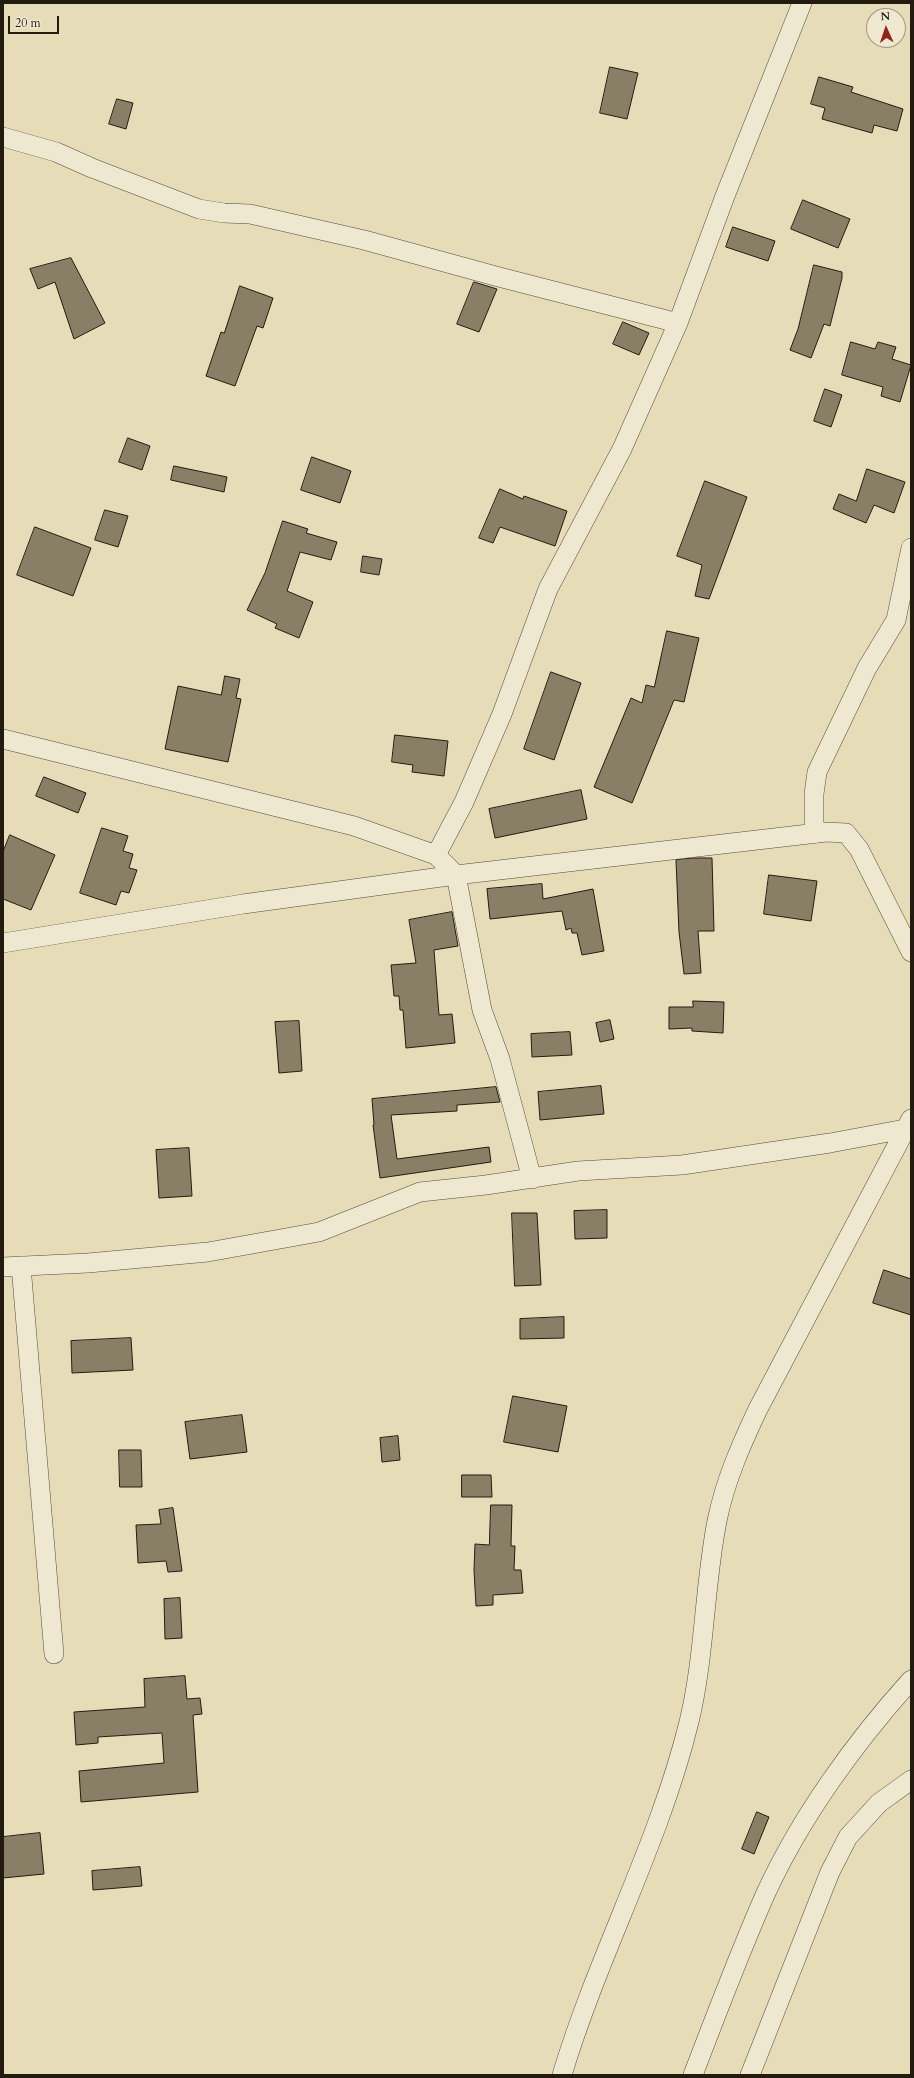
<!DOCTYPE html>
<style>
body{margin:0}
#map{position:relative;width:914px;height:2078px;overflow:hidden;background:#e6dcb7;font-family:Cardo,serif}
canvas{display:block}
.frame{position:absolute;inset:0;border:4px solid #241b10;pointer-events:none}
.north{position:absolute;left:866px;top:8px;width:40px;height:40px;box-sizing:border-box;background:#efe8d0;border:1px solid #9e9683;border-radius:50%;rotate:357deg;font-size:11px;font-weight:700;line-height:16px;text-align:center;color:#241b10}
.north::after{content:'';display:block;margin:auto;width:14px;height:18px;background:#8f2418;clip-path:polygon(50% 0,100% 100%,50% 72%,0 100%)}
.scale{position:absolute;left:8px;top:16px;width:51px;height:18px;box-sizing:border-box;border:2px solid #241b10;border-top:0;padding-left:5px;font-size:12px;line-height:14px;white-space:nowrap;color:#241b10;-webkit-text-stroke:3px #efe8d0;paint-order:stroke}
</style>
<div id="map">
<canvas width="914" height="2078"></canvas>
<div class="frame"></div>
<div class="north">N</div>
<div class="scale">20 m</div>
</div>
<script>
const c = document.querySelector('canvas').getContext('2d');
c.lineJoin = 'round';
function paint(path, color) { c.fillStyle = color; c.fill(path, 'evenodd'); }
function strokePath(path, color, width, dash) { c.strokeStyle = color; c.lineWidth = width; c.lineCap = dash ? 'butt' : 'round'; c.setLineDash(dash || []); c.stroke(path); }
const building = new Path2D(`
 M610,67L638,73L627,119L600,113Z
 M819,77L853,87L851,92L903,109L897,131L874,125L872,133L822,119L825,108L811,104Z
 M117,99L133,103L126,129L109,124Z
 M803,200L850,219L838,248L791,229Z
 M733,227L775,241L768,261L726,247Z
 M71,258L105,323L74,339L55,282L38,289L30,269Z
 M814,265L842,272V278L830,326L824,324L811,358L790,350L798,329Z
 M474,282L497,289L479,332L457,324Z
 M240,286L273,298L263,328L257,326L235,386L206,376L221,332L224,333Z
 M623,322L649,333L639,355L613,344Z
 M851,342L875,349L878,342L896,347L892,359L911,365L900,402L881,396L883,387L842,375Z
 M825,389L842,395L831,427L814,421Z
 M128,438L150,446L142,470L119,462Z
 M312,457L351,471L340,503L301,490Z
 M174,466L227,477L224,492L171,480Z
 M867,469L905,482L894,513L874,505L866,523L833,509L839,494L856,501Z
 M705,481L747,497L709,599L695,596L702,565L677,556Z
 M500,489L523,499L524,496L567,511L555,546L500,527L493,543L479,538Z
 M105,510L128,516L118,547L95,540Z
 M283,521L308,529L306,533L337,542L331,560L300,552L287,591L313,602L299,638L275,628L277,624L247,610L265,573Z
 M35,527L91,548L73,596L17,575Z
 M363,556L382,559L379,575L361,572Z
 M667,631L699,638L684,702L674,700L632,803L594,787L631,698L642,703L646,685L654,687Z
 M551,672L581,683L554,760L524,749Z
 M225,676L240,679L236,698L241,699L228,762L165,749L178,686L221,695Z
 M395,735L448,741L444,776L412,772L413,765L392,762Z
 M44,777L86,793L78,813L36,796Z
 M581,790L587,819L495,838L489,809Z
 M102,828L128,836L123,851L133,854L129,868L137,870L129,893L121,891L116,905L80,893Z
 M10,835L55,855L31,910L3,899V852Z
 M693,858H712L714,931H698L701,973L684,974L679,932L676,860Z
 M769,875L817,881L811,921L764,914Z
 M542,884L543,899L593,889L604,951L582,955L577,933H572L571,928L566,930L562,911L490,919L487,889Z
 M452,912L458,946L434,950L439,1015L452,1014L455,1043L406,1048L403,1010H400L399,996H394L391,965L416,963L409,920Z
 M693,1001L724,1002L723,1033L692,1031V1028L669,1029V1007H693Z
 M610,1020L614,1039L600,1042L596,1023Z
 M299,1021L302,1071L279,1073L275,1022Z
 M570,1032L572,1055L532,1057L531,1034Z
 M601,1086L604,1114L540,1120L538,1092Z
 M496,1087L500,1102L457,1105V1111L391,1115L397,1159L489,1147L491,1162L380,1178L373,1125H374L372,1099Z
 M189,1148L192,1196L159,1198L156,1150Z
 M607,1210V1238L575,1239L574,1211Z
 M512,1213H537L541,1285L515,1286Z
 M884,1270L911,1279V1315L873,1303Z
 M564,1317V1338L520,1339V1319Z
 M131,1338L133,1370L72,1373L71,1341Z
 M513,1396L567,1406L558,1452L504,1442Z
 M242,1415L247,1452L190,1459L185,1422Z
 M398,1436L400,1460L382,1462L380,1438Z
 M119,1450H141L142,1487H120Z
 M462,1475H491L492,1497H462Z
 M491,1505H512L511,1546H515L514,1570H521L523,1593L493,1595V1605L476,1606L474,1570L475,1544L489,1545Z
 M173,1508L182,1571L168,1572L166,1561L138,1563L136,1525L161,1524L159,1510Z
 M180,1598L182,1638L165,1639L164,1599Z
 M185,1676L187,1699L200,1698L202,1714L193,1715L198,1792L81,1802L79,1771L164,1763L162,1733L98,1737V1743L76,1745L74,1712L145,1707L144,1679Z
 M757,1812L769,1817L754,1854L742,1849Z
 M40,1833L44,1874L3,1878V1837Z
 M140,1867L142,1886L93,1890L92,1871Z`);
const minor = new Path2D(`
 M802,3L725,196L678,323L622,449L548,589L502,714L464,802L436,855L456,875L826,832L846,833L859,849L911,952
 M3,137L56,152L92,168L199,209L224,213L250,214L364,240L499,277L678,323
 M3,739L354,826L436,855
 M814,834V794L817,772L867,668L896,620L911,548
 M3,943L243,904L456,875L482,1010L500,1059L532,1179
 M21,1266L54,1654
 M3,1267L88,1263L208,1252L319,1232L420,1192L486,1185L578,1171L682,1165L830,1143L905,1129
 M562,2075C598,1955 659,1844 689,1722C705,1656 704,1587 717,1521C725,1481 741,1445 758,1409L911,1119
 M693,2075C716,2015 739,1954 765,1895C800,1818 855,1742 911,1680
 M750,2075L830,1872L848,1837L879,1803L911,1780`);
paint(building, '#897f67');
strokePath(building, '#241b10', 1);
strokePath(minor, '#544b3a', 20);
strokePath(minor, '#efe8d0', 19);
</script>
